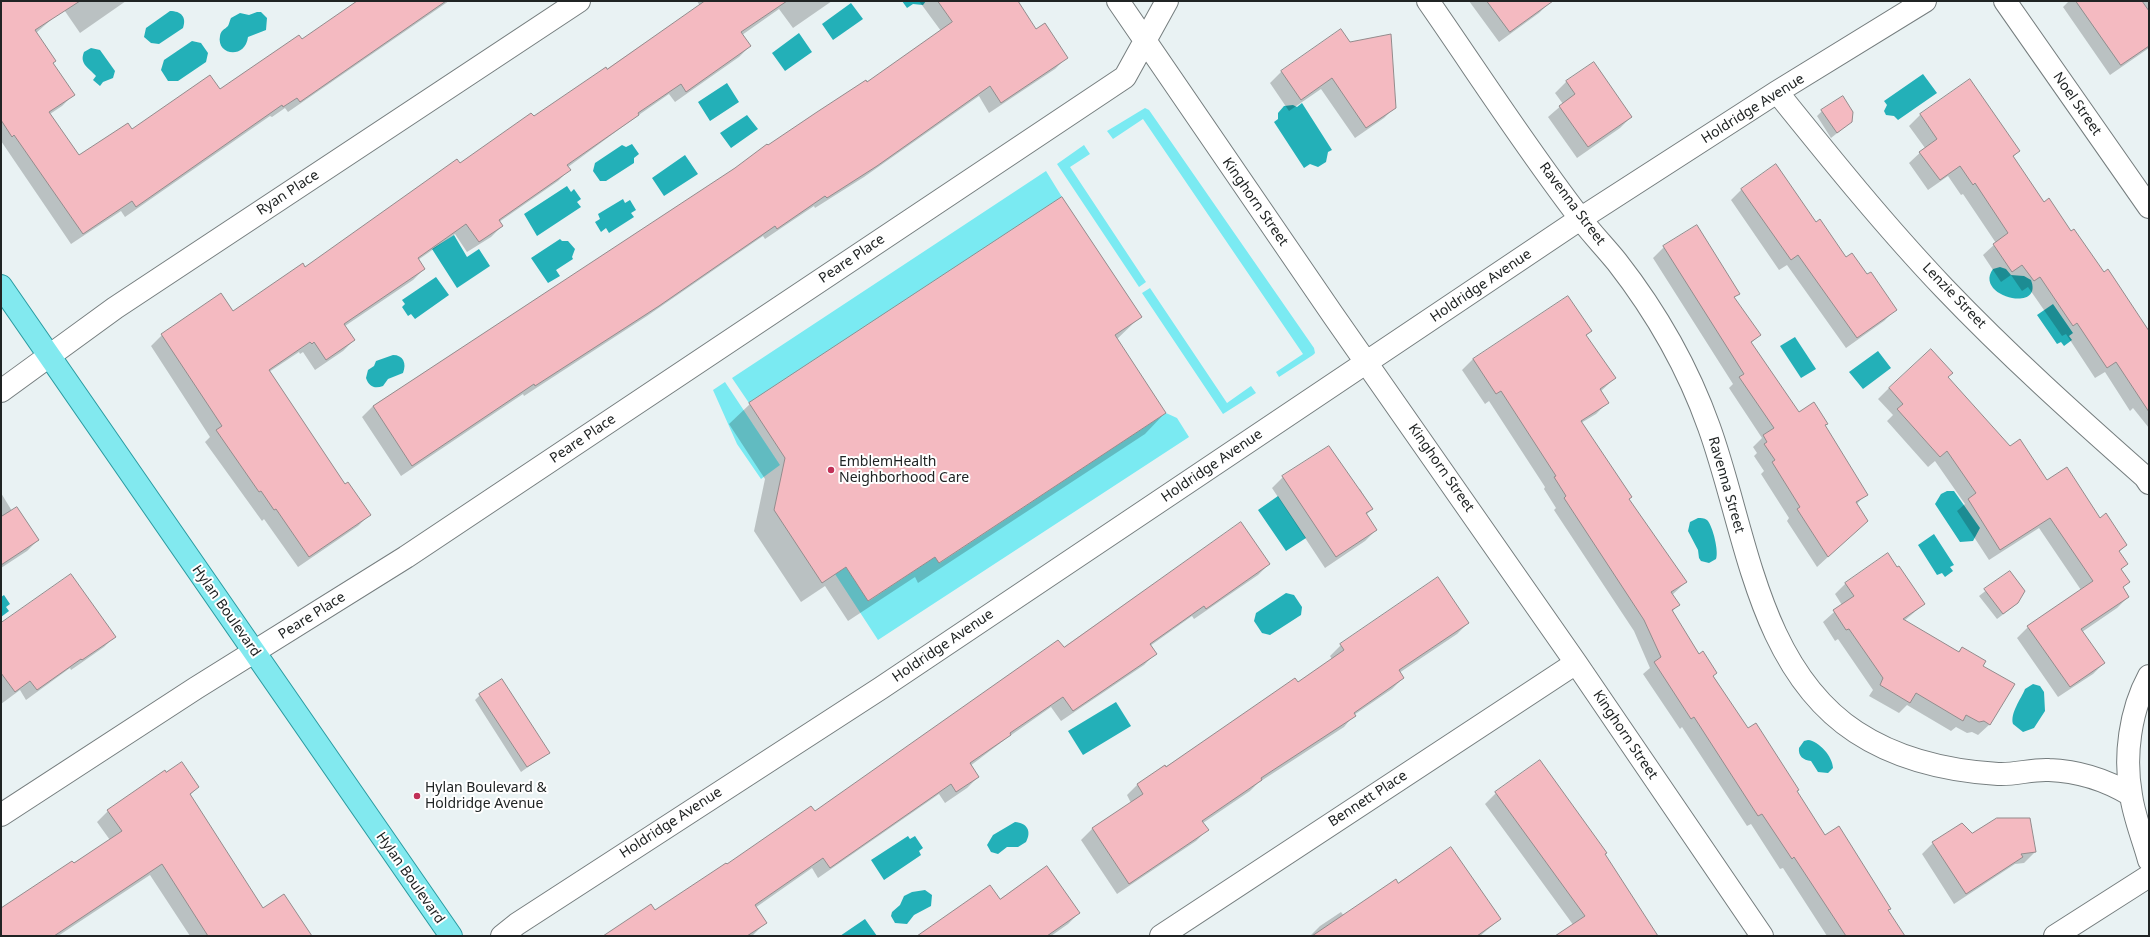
<!DOCTYPE html>
<style>
body{margin:0}
#map{position:relative;width:2150px;height:937px;overflow:hidden;background:#e9f2f3;font-family:"Noto Sans",sans-serif}
canvas{display:block}
.frame{position:absolute;inset:0;border:2px solid #202424;pointer-events:none}
</style>
<div id="map">
<canvas width="2150" height="937"></canvas>
<div class="frame"></div>
</div>
<script>
const c = document.querySelector('canvas').getContext('2d');
c.lineJoin = 'round';
function paint(path, color) { c.fillStyle = color; c.fill(path, 'evenodd'); }
function strokePath(path, color, width, dash) { c.strokeStyle = color; c.lineWidth = width; c.lineCap = dash ? 'butt' : 'round'; c.setLineDash(dash || []); c.stroke(path); }
function write(font, color, halo, rows, align = 'center') {
  c.font = font + ' "Noto Sans",sans-serif'; c.lineWidth = 4; c.setLineDash([]); c.textBaseline = 'middle'; c.strokeStyle = halo; c.fillStyle = color; for (const [text, x, y, turn = 0] of rows) {
    c.save(); c.translate(x, y); c.rotate((+turn || 0) * Math.PI / 180); c.textAlign = isNaN(turn) ? turn : align; if (halo) c.strokeText(text, 0, 0); c.fillText(text, 0, 0); c.restore();
  }
}
const green = new Path2D(`
 M1145,108L1149,110L1314,348L1315,353L1313,355L1279,377L1276,372L1303,354L1143,119L1113,139L1107,131Z
 M1084,145L1090,154L1070,167L1146,282L1139,287L1057,164Z
 M1046,171L1062,197L749,403L732,378Z
 M1150,288L1227,403L1251,386L1256,393L1223,414L1142,293Z
 M725,382L780,465L761,479L737,444L713,390Z
 M1166,413L1177,418L1189,437L878,640L835,574L846,567L869,601L935,557L940,563Z`);
const water = new Path2D(`
 M902,1H926L923,5L913,4L907,8Z
 M851,3L863,19L833,40L822,24Z
 M170,11C181,11 187,17 183,28L159,44L151,43L144,37L146,28Z
 M257,12H261L267,18L266,30L248,37C245,60 216,55 220,36C221,30 224,30 228,26C229,24 230,20 231,18L240,13L249,15Z
 M799,33L812,52L785,71L772,53Z
 M192,41L201,43L208,53L206,62L178,81H168L161,70L164,60Z
 M91,48L100,50L115,71L113,78L103,82L100,86L93,80L96,76C89,68 79,64 84,52Z
 M1923,74L1937,93L1898,120L1894,116L1886,115L1884,111L1887,105L1884,101Z
 M727,83L739,102L710,121L698,102Z
 M1302,103L1332,150L1328,152L1326,162L1318,167L1310,164L1304,168L1274,122L1278,119V113L1284,106L1293,105L1297,107Z
 M747,115L758,129L731,148L720,133Z
 M632,144L639,154L634,158V163L606,181H600L593,171L595,163L622,145L626,147Z
 M685,155L698,174L664,196L652,178Z
 M567,186L571,192L574,189L581,199L577,202L581,207L537,236L524,214Z
 M623,199L625,203L630,200L636,210L631,213L634,217L609,233L606,228L601,232L595,222L600,219L598,214Z
 M454,235L467,257L479,249L490,266L457,288L432,249Z
 M560,239L562,241H568L575,249L572,257L573,259L556,270L560,276L548,283L531,258Z
 M2000,267L2006,269L2011,275L2024,276L2031,280C2044,314 1973,296 1993,269Z
 M436,277L449,295L415,319L411,314L408,316L402,307L405,304L402,300Z
 M2053,304L2073,333L2069,336L2072,340L2064,346L2061,342L2057,344L2037,315Z
 M1795,337L1816,369L1801,378L1780,346Z
 M1878,351L1891,368L1863,389L1849,372Z
 M393,355C403,355 407,363 403,373L388,379L383,386C375,389 369,387 366,378L368,370L374,366L376,361Z
 M1947,491H1954L1980,528L1973,541L1960,542L1935,504L1941,494Z
 M1278,496L1306,538L1286,551L1258,510Z
 M1698,518C1701,518 1704,518 1707,520C1713,526 1719,552 1716,559L1709,563L1701,561L1699,558L1698,550L1688,531L1690,522Z
 M1934,534L1954,565L1950,567L1953,571L1945,577L1942,573L1937,575L1918,545Z
 M1286,593L1294,595L1302,607L1301,615L1270,635L1262,633L1254,621L1256,613Z
 M4,595L10,604L6,607L9,611L1,617V597Z
 M2033,684L2040,686L2044,692L2045,711L2034,728L2023,732L2013,724C2010,713 2021,699 2025,689Z
 M1116,702L1131,726L1083,755L1068,731Z
 M1808,740C1819,741 1833,757 1833,768L1828,773L1818,772L1811,761C1803,760 1798,756 1799,748L1804,741Z
 M1015,822C1027,823 1032,831 1026,842L1018,847H1007L998,854L991,852L987,845L993,835Z
 M908,836L910,839L915,836L923,848L919,851L921,855L884,880L871,860Z
 M925,890L932,895L931,906L914,915L907,924L895,923L891,916L892,912L900,905L904,896L912,892Z
 M865,919L877,936H840Z`);
const shadow = new Path2D(`
 M1,1H42L53,18L36,33L52,64L73,95L62,106L50,114L79,157L132,130L220,91L302,41L359,1H449L288,112L285,108L272,117L270,116L125,217L121,211L71,244L1,141Z
 M58,1H126L80,33Z
 M697,1H832L793,28L779,9L742,35L750,46L739,57L675,102L669,94L633,119L568,167L569,170L558,181L499,222L502,226L491,237L467,252L455,234L418,260L424,269L413,280L345,326L354,340L343,351L315,370L303,352L300,354L299,352L269,372L345,485L369,515L358,526L298,567L264,519L262,521L205,442L210,437L151,346L162,335L233,313L305,268L459,165L607,70L700,6Z
 M919,1H1016L1036,30L1066,58L1055,69L989,113L979,96L864,177L815,208L814,206L765,239L763,236L647,316L524,396L523,394L401,476L362,417L373,406L867,83L941,31Z
 M1469,1H1549L1550,2L1539,13L1499,42Z
 M2069,1H2149V48L2110,75L2063,7Z
 M1341,31L1395,107L1384,118L1355,138L1321,89L1289,111L1270,83L1281,72Z
 M1594,63L1631,117L1620,128L1577,158L1548,117L1563,104L1555,93L1566,82Z
 M1970,80L2019,151L2013,157L2044,203L2071,233L2149,333V428L2133,408L2130,411L2105,372L2095,378L2066,334L2062,336L2028,287L2022,291L2011,275L2001,282L1983,255L1996,243L1963,194L1961,195L1948,176L1928,190L1909,163L1925,148L1909,126L1920,115Z
 M1822,111L1851,122L1831,138L1817,116Z
 M1742,189L1846,259L1867,276L1895,310L1884,321L1846,348L1787,265L1779,270L1731,200Z
 M1696,226L1739,293L1734,298L1760,335L1751,343L1799,413L1827,424L1824,426L1866,494L1856,505L1867,521L1817,567L1787,521L1789,518L1761,474L1764,471L1754,456L1757,453L1753,447L1762,438L1729,388L1733,384L1653,258L1664,247Z
 M1140,317L1116,340L1165,413L1145,434L918,583L915,577L848,621L825,586L801,602L754,531L765,479L729,424L750,404Z
 M1590,331L1586,336L1615,378L1600,392L1607,403L1596,414L1581,423L1628,500L1686,582L1672,595L1678,605L1672,612L1748,730L1796,791L1825,836L1890,909L1887,911L1904,936H1827L1783,868L1780,869L1751,824L1747,826L1682,727L1680,729L1643,674L1650,668L1634,631L1554,510L1556,508L1544,489L1545,487L1489,401L1485,404L1462,370L1473,359Z
 M1947,378L2010,447L2047,481L2100,519L2126,545L2119,552L2127,564L2120,570L2129,582L2122,588L2128,597L2117,608L2082,632L2104,663L2093,674L2058,697L2017,638L2028,627L2081,590L2039,528L1989,560L1957,511L1965,504L1935,461L1928,467L1887,421L1893,415L1878,399L1889,388Z
 M1283,477L1360,489L1372,509L1366,515L1376,530L1365,541L1325,568L1272,488Z
 M1,493L12,511L38,540L27,551L1,568Z
 M1269,564L1258,575L1194,619L1192,616L1150,646L1155,654L1144,665L1061,721L1051,707L1007,738L970,766L978,777L967,788L945,803L939,794L818,878L812,868L755,908L765,923L752,936H605L655,911L815,812L1063,649Z
 M2010,572L2018,603L1997,619L1979,596Z
 M1846,583L1924,604L1904,621L1958,652L1962,648L1982,666L1990,724L1978,735L1972,732L1967,733L1956,727L1951,731L1907,705L1899,713L1869,696L1873,690L1838,639L1835,641L1823,622L1842,605L1835,594Z
 M1468,623L1457,634L1399,673L1403,678L1392,689L1354,715L1344,727L1258,783L1250,791L1203,823L1207,830L1196,841L1117,894L1081,840L1092,829L1131,803L1127,795L1138,784L1298,684L1332,659L1330,656L1341,645Z
 M1,625L114,637L104,647L71,670L70,668L26,700L20,690L1,704Z
 M480,695L549,752L521,772L475,700Z
 M198,787L190,795L263,910L297,936H190L150,875L58,936H1V909L110,840L97,822L108,811Z
 M1496,793L1604,854L1657,936H1566L1574,926L1485,804Z
 M1972,835L2035,852L2024,863L2015,864L1954,904L1922,854L1933,843Z
 M1398,885L1500,919L1480,936H1310L1320,926L1341,912L1344,916Z
 M1000,900L1079,913L1068,924L1051,936H918Z`);
const building = new Path2D(`
 M1,1H80L35,30L56,61L53,63L75,95L49,112L79,155L128,123L132,129L210,75L220,89L299,35L302,39L357,1H446L300,102L297,98L283,107L282,105L136,207L132,201L83,234L14,135L12,137L1,120Z
 M705,1H787L741,32L751,46L686,92L681,84L638,113L639,115L567,165L571,170L499,220L503,226L479,242L466,224L418,258L425,269L344,324L355,340L326,360L314,342L312,344L310,342L269,370L345,484L348,482L371,515L309,557L276,509L274,510L261,491L259,492L216,430L222,426L161,334L221,293L233,311L303,263L305,267L457,159L460,163L531,113L534,116L606,67L607,69Z
 M938,1H1018L1036,29L1045,23L1068,58L1001,103L990,86L877,166L827,198L825,196L777,229L775,226L659,306L535,386L534,384L412,466L373,406L735,168L767,144L768,145L817,112L866,80L867,82L952,22Z
 M1487,1H1553L1510,32Z
 M2076,1H2142L2149,11V46L2121,65Z
 M1341,29L1350,42L1391,34L1396,108L1366,128L1332,78L1301,100L1281,71Z
 M1594,62L1632,117L1588,147L1559,106L1575,94L1566,81Z
 M1970,79L2020,151L2013,156L2044,202L2049,198L2071,231L2074,229L2104,272L2108,269L2149,331V412L2116,362L2107,368L2077,323L2073,326L2040,277L2034,281L2022,265L2012,272L1993,244L2008,233L1975,183L1973,185L1960,166L1940,180L1919,152L1937,139L1920,114Z
 M1843,96L1853,112L1852,122L1837,133L1821,110Z
 M1776,164L1816,222L1820,219L1846,257L1852,253L1867,274L1871,272L1897,310L1857,338L1798,255L1791,260L1741,189Z
 M1062,197L1142,317L1115,335L1166,413L939,563L935,557L868,601L846,567L822,583L774,510L785,458L749,403Z
 M1697,225L1740,294L1734,297L1761,335L1751,342L1799,412L1814,402L1828,424L1825,425L1868,495L1856,502L1868,521L1828,557L1797,509L1800,507L1772,462L1775,460L1764,444L1767,442L1763,435L1774,428L1739,377L1744,374L1663,246Z
 M1568,296L1592,331L1586,335L1616,378L1600,389L1609,403L1581,421L1632,497L1629,499L1687,582L1671,592L1680,605L1672,610L1699,654L1703,651L1717,673L1713,676L1748,728L1756,723L1799,790L1797,791L1825,835L1839,826L1891,909L1888,910L1905,936H1846L1794,857L1792,859L1762,814L1758,816L1694,717L1691,719L1654,662L1661,657L1644,620L1564,498L1566,496L1554,477L1556,476L1501,391L1496,394L1473,359Z
 M1931,349L1953,373L1948,377L2010,446L2020,439L2047,480L2067,467L2100,518L2106,513L2127,545L2119,551L2128,564L2121,569L2130,582L2123,587L2129,597L2081,629L2105,663L2070,687L2027,626L2093,581L2050,518L2000,550L1968,499L1976,493L1947,451L1940,457L1897,409L1903,404L1889,388Z
 M1329,446L1373,509L1366,513L1377,530L1336,557L1282,476Z
 M17,507L39,540L1,565V517Z
 M1241,522L1270,564L1206,609L1204,606L1150,644L1157,654L1073,711L1063,697L1010,733L1011,735L970,763L979,777L956,792L951,784L830,868L823,858L755,905L767,923L747,936H603L651,904L655,910L726,863L727,864L811,806L815,811L1058,640L1064,647Z
 M1888,553L1897,567L1899,566L1925,604L1903,619L1959,652L1962,647L1986,661L1983,666L2015,684L1990,725L1984,721L1979,722L1966,715L1963,721L1916,693L1910,703L1880,685L1883,678L1849,629L1846,630L1833,610L1854,596L1845,583Z
 M2010,571L2025,591L2018,603L2003,614L1984,589Z
 M71,574L116,637L82,660L81,659L37,690L30,681L15,692L1,673V623Z
 M1438,577L1469,623L1399,670L1404,678L1354,713L1356,716L1261,778L1262,780L1202,821L1209,830L1129,884L1092,828L1143,794L1137,784L1165,765L1166,767L1295,678L1298,682L1344,650L1340,644Z
 M502,679L550,753L527,767L479,694Z
 M1540,760L1607,853L1605,854L1658,936H1555L1585,916L1495,792Z
 M182,762L199,787L190,794L263,908L284,894L312,936H208L162,864L54,936H1V908L72,861L74,863L122,831L107,810L165,770L166,772Z
 M1997,818H2030L2036,852L2021,854L2023,857L1966,894L1932,842L1962,823L1972,833Z
 M1451,847L1501,919L1477,936H1312L1396,879L1398,883Z
 M1047,866L1080,913L1047,936H917L990,885L1000,899Z`);
const street = new Path2D(`
 M1118,1L1333,315L1576,663L1762,936
 M1428,1C1478,73 1526,148 1580,218C1591,233 1605,247 1617,262C1656,312 1688,368 1709,427C1746,529 1757,667 1856,732C1897,759 1949,771 1998,774C2015,775 2032,769 2049,770C2079,771 2106,780 2131,795
 M2005,1L2149,207
 M1777,92C1831,159 1885,226 1944,288C2008,355 2076,416 2145,477L2149,483
 M1,391L115,308L579,1
 M2149,676C2130,711 2124,756 2131,795C2134,817 2143,838 2149,860
 M1,815L196,688L406,557L1125,77L1167,1
 M502,936L517,924L881,688L1580,219L1777,92L1925,1
 M1161,936L1576,663
 M2055,936L2149,876`);
const primary = new Path2D(`
 M1,286L451,936`);
const markers = [
 [831,470,4,"#c03056"],
 [417,796,4,"#c03056"]
];
const streetNames = [
 ["Noel Street",2077,104,55],
 ["Holdridge Avenue",1753,109,-32],
 ["Ryan Place",288,193,-33],
 ["Kinghorn Street",1255,202,55],
 ["Ravenna Street",1572,204,53],
 ["Peare Place",852,259,-34],
 ["Holdridge Avenue",1481,286,-34],
 ["Lenzie Street",1954,296,46],
 ["Peare Place",583,439,-34],
 ["Holdridge Avenue",1212,466,-34],
 ["Kinghorn Street",1441,468,55],
 ["Ravenna Street",1726,485,74],
 ["Hylan Boulevard",226,611,55],
 ["Peare Place",312,616,-32],
 ["Holdridge Avenue",943,646,-34],
 ["Kinghorn Street",1625,735,56],
 ["Bennett Place",1368,799,-33],
 ["Holdridge Avenue",671,823,-33],
 ["Hylan Boulevard",410,878,55]
];
const poiNames = [
 ["EmblemHealth",839,462],
 ["Neighborhood Care",839,478],
 ["Hylan Boulevard &",425,788],
 ["Holdridge Avenue",425,804]
];
paint(green, '#7aeaf2');
paint(water, '#23b0b8');
paint(shadow, '#0003');
paint(building, '#f4bac1');
strokePath(building, '#938b8c', 1);
strokePath(street, '#757d7e', 24);
strokePath(primary, '#2a9ba1', 24);
strokePath(street, '#fff', 22);
strokePath(primary, '#82e9ef', 22);
for (const [x, y, r, color] of markers) { const dot = new Path2D(); dot.arc(x, y, r, 0, 2 * Math.PI); c.fillStyle = color; c.fill(dot); strokePath(dot, '#fff', 1.5); }
write('14px', '#202424', '#fff', streetNames);
write('14px', '#202424', '#fff', poiNames, 'left');
</script>
